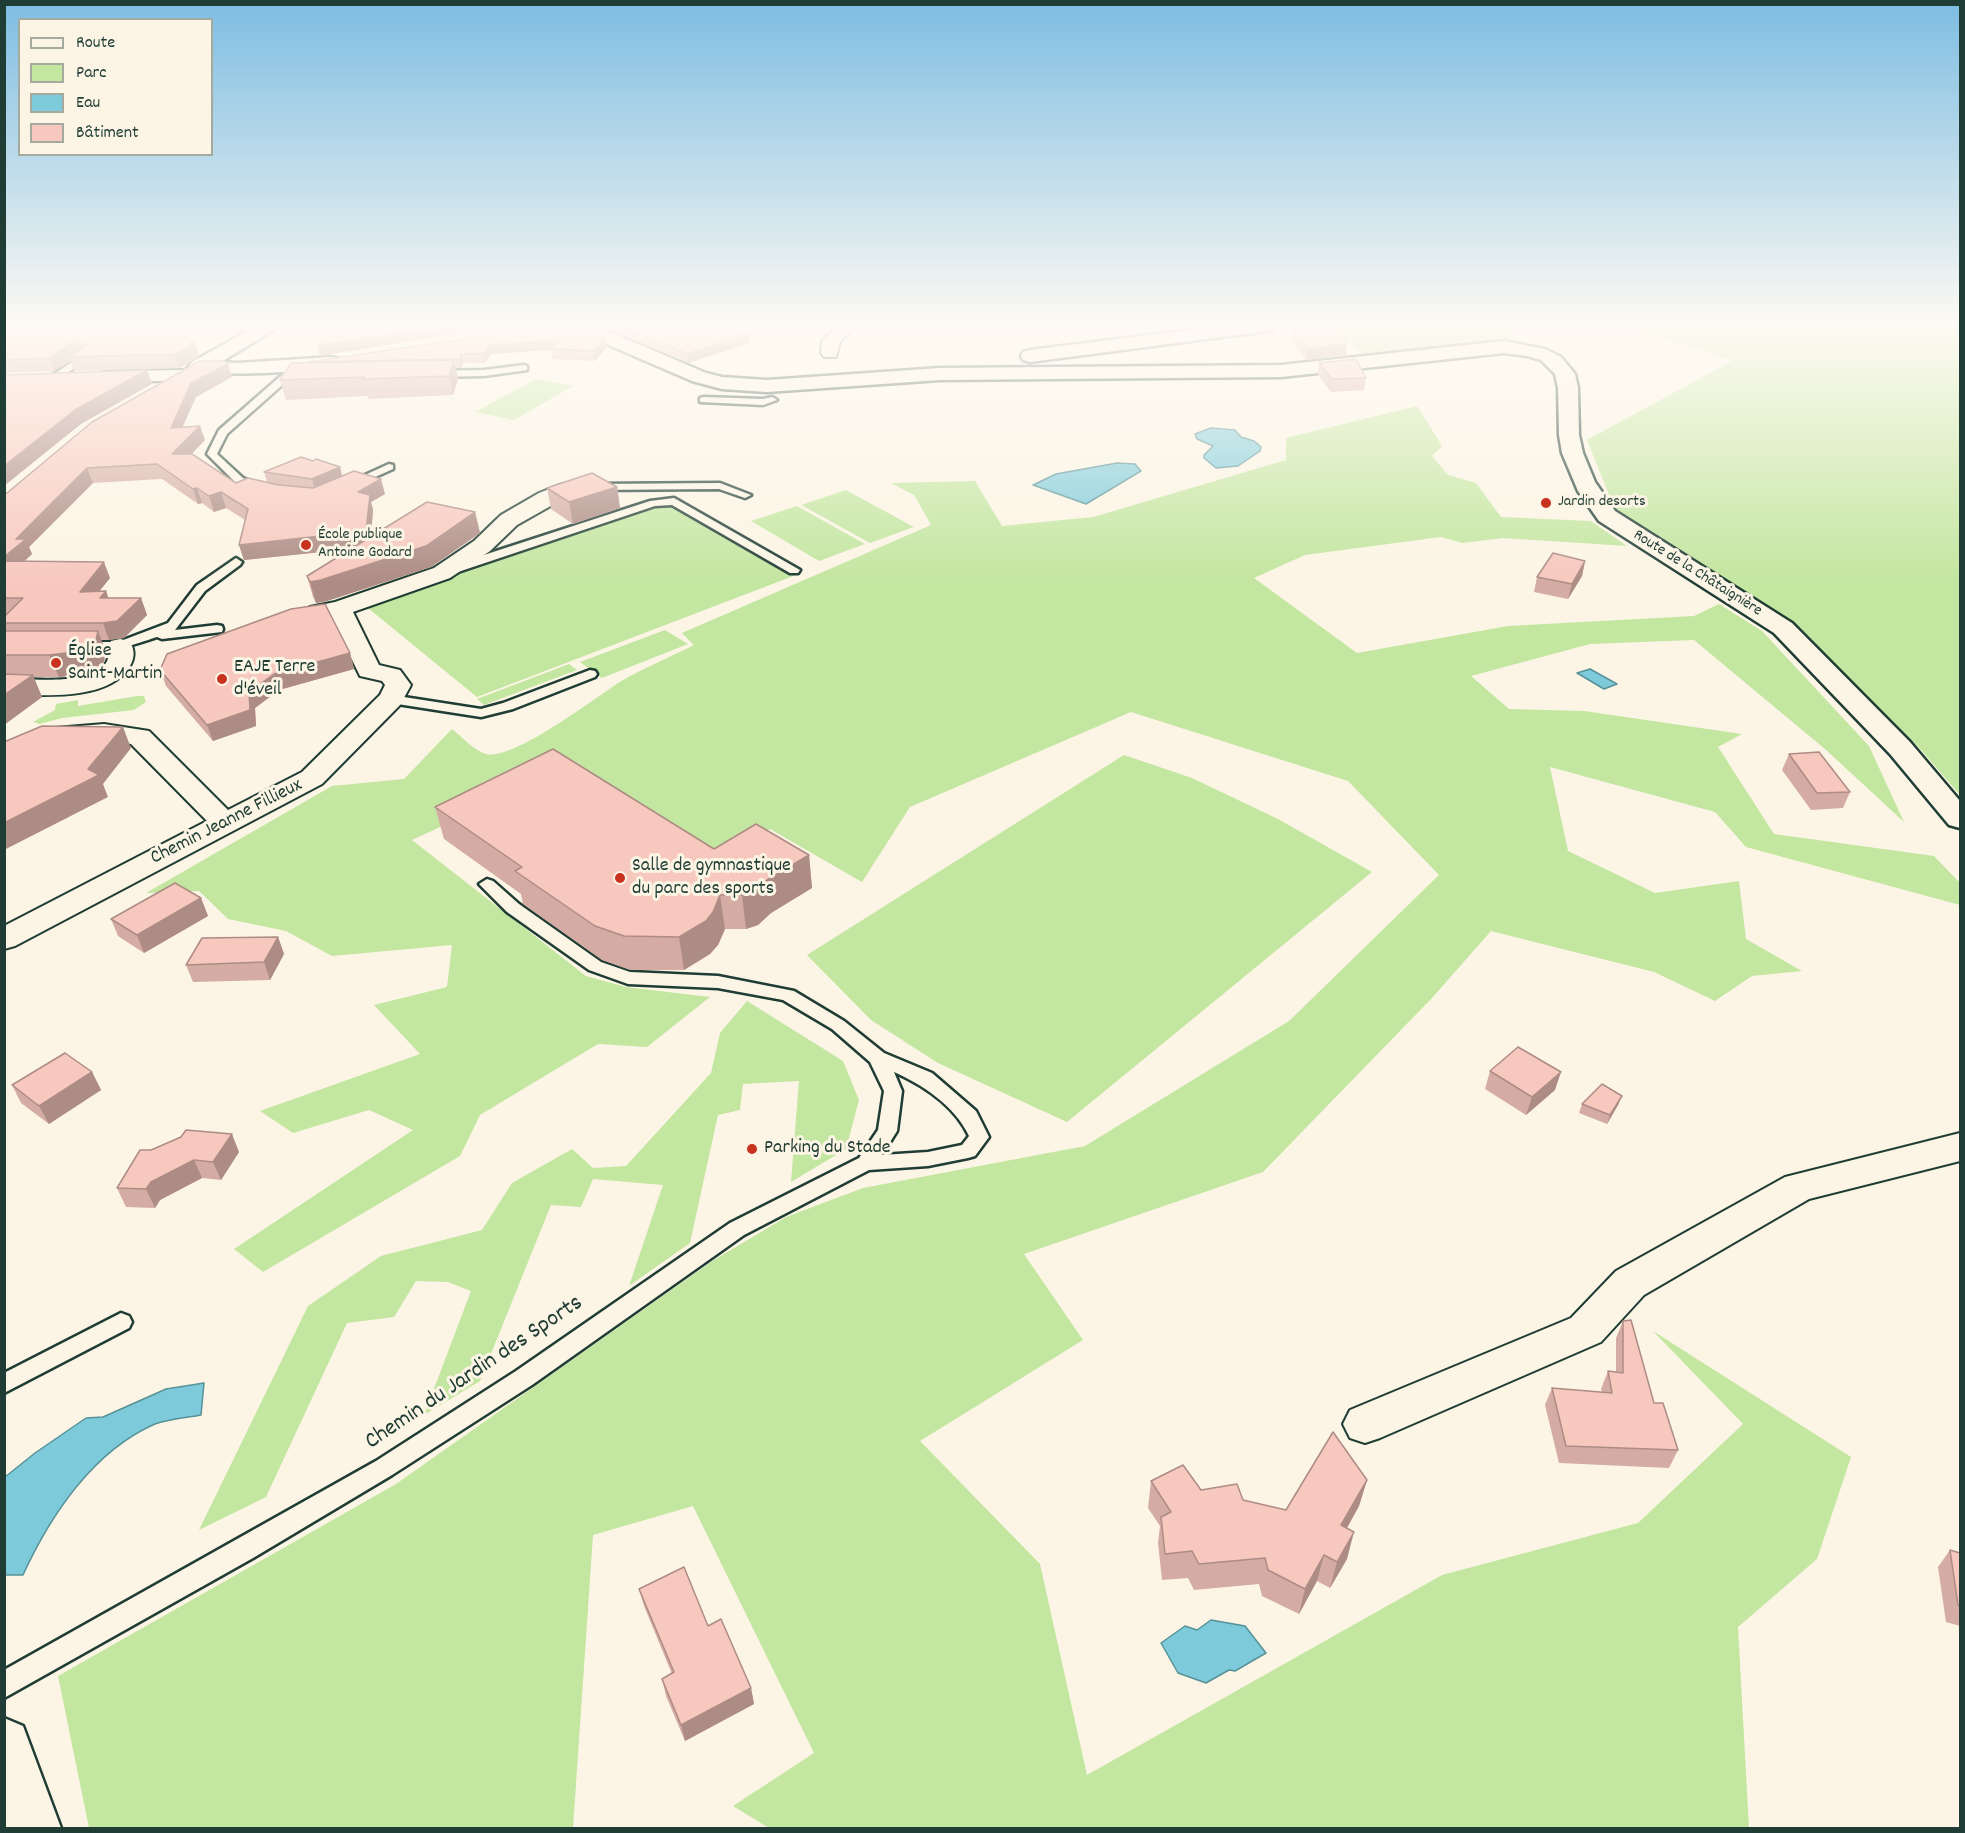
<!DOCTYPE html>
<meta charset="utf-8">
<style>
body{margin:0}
#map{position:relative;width:1965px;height:1833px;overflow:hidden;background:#fcf5e5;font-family:Dekko,sans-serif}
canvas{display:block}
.frame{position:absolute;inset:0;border:6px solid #1f3d34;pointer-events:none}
.legend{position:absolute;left:18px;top:18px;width:195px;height:138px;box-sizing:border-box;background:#fcf5e5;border:2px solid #a4ab9e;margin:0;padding:8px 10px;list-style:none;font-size:18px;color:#1f3d34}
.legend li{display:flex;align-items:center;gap:12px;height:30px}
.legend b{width:30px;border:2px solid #a4ab9e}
</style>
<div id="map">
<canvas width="1965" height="1833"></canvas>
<div class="frame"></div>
<ul class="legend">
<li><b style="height:8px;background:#fcf5e5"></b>Route</li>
<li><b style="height:16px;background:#c3e6a0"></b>Parc</li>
<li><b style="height:16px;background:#7dcbda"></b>Eau</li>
<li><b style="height:16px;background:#f7c8be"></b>Bâtiment</li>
</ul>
</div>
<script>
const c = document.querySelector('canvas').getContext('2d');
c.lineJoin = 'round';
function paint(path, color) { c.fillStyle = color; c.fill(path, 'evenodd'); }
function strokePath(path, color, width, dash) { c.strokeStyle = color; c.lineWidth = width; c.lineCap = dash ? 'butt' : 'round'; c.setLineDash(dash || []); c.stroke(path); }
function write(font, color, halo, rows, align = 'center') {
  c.font = font + ' Dekko,sans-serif'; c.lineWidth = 6; c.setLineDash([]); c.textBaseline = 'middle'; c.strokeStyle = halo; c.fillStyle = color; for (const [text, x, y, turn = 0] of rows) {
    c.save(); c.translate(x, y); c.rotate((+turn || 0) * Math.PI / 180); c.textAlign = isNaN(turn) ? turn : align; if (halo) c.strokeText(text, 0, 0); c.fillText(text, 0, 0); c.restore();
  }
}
const green = new Path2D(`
 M1318,326H1502L1514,341L1368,358L1344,339L1322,338L1302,328Z
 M1558,326H1960V795L1922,751L1801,629L1741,594L1616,512L1587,440L1732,361L1640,330Z
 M536,379L573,386L514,420L475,412Z
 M1417,406L1442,446L1432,456L1448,475L1476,483L1501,517L1591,521L1627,546L1503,538L1462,543L1441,537L1305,555L1254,578L1357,653L1508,626L1694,616L1719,604L1762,631L1869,746L1904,822L1825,749L1694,640L1590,644L1471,676L1509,709L1584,711L1742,734L1718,747L1774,834L1934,856L1960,883V905L1746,847L1715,812L1550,767L1568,851L1655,893L1739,881L1746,939L1802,971L1752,976L1715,1001L1654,972L1491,931L1432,998L1263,1172L1024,1254L1083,1340L920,1441L1040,1564L1087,1775L1442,1575L1638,1523L1743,1424L1653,1331L1851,1457L1817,1559L1738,1627L1749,1828H769L733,1806L814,1753L693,1506L593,1535L573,1828H89L58,1676L396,1484L714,1260L786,1217L863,1188L1085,1146L1289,1021L1439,875L1348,781L1131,712L910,807L862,882L770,829L714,859L568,768L412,840L586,976L626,987L710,997L647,1047L598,1044L480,1115L460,1156L263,1272L234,1249L413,1130L369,1110L293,1133L260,1111L420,1054L374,1005L447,987L452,945L332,956L286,931L228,919L199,891L146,893L332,786L404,779L452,729C462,737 475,751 486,754C514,761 597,696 623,680C646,667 670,657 694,645L682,633L931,525L914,495L891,483L975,481L1002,526L1093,517L1286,460V438Z
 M846,490L914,527L870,543L801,505Z
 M669,501L796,575L477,697L363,604Z
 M797,506L865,544L819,561L751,521Z
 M665,630L688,644L602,678L580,662Z
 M569,664L577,670L484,705L477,699Z
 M137,696H144L146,702L134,710L62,718L40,724L33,722L55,710L56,704L78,700V706Z
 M1124,755L1192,778L1278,819L1372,872L1067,1122L938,1063L871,1020L807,955Z
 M747,1001L843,1061L859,1100L846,1149L791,1182L799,1081L743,1084L740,1110L718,1115L690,1243L629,1286L663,1185L593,1179L581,1207L551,1205L480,1381L424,1415L471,1291L448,1282L416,1281L394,1317L347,1323L266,1497L199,1530L308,1306L381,1256L482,1230L512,1183L572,1149L593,1168L626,1166L711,1073L720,1033Z`);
const water = new Path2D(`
 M1211,428L1235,430L1241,437L1254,441L1261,447L1260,451L1238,466L1216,468L1204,458V455L1213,446L1197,439L1195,434Z
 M1117,463L1135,464L1141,471L1086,504L1033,485L1056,474Z
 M1590,669L1617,684L1604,689L1577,673Z
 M204,1383L201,1415C186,1418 169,1419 155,1424C93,1451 50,1516 23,1575H5V1477L35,1453L86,1418L103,1417L166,1389Z
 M1211,1620L1245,1626L1266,1653L1235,1671L1229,1670L1206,1683L1178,1673L1161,1643L1185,1626L1197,1630Z`);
const lane = new Path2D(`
 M81,356L89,358L57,380H51V376Z
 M289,365L297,367L289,379L227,434L217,454L243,478L265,488L267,490L261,493L236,483L207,454L219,430L282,375Z
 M524,365L527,366V370L484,376L434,377L429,374L434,371L484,370Z
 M704,397L763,399L772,397L777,400L763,405L700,402V398Z
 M389,464L393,465V469L353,487L349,488L343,485Z
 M720,483L751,495L745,498L719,489L595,490L589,487L595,484Z
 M674,498L800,570L798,573H790L672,505L655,506L458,572L454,573L448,569L450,566L650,501Z
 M236,558L242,562L240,565L205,591L175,630L217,625L222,626L223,629L222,632L162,639L157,637C139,643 91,660 75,646L82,642H118L168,623L197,585Z
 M590,670L595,671L597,674L595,677L513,709L481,717L391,703L384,699L391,695L481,709L503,703Z
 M487,879L493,881L519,904L601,962L630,972L718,976L794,991L844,1021L884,1053L932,1073L976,1111L989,1137L975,1156L968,1158L928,1166L869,1170L744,1235L532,1385L392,1475L253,1558L4,1698V1670L376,1461L516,1371L730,1223L859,1158L878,1130L884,1091L870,1062L832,1029L783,1000L718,988L628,984L589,970L507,912L479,884ZM894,1072C923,1085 955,1106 969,1136L962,1145L928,1152L882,1155L897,1131L902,1091Z
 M121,1313L129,1316L132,1322L129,1328L4,1393V1373Z`);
const street = new Path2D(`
 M837,326H855L840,342L836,357H824L821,353L822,341Z
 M182,370L188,372L191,376L188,380L108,383L101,381L99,377L101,373L108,371Z
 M590,481L597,483L601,487L597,491L570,495L517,525L490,551L450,578L353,612L379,665L400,670L411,685L400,705L322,784L15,946L4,949V926L207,821L131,744L104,740L48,745L4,762V744L43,729L104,724L149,731L228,810L302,772L380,695L385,685L382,681L360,676L331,617L319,619L310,617L307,612L310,607L335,602L434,568L474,541L501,515L539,493L559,485Z
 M120,639L129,641C135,649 135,657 130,666C108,702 41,695 4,694V678C29,679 91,686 106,663C111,656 106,648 111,641Z
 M1960,1133V1161L1809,1199L1644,1295L1601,1342L1380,1438L1365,1443L1350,1438L1343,1424L1350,1410L1571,1318L1616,1271L1785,1177Z`);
const secondary = new Path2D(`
 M257,326H280L221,362L238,363L332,357L339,359L341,363L339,367L332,369C291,371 250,376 209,372C202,372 197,374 190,372L187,368L192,362Z
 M571,326H596L706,373L722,377L767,380L940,368L1281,365L1504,341L1545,349L1561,357L1575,374L1578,388L1579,435L1583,453L1595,482L1615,511L1792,623L1910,742L1960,801V828L1949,825L1890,754L1774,633L1599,521L1578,491L1562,453L1559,435L1558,388L1555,374L1541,360L1527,356L1504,353L1281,377L940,380L767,392L722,389L692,381L574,330Z
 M1223,326H1277L1274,330L1268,331L1030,362L1023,360L1021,356L1023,352L1030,350Z
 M4,1718L23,1726L61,1828H5Z`);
const wall = new Path2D(`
 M4,326H253L236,335L172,329L195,343L199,357L179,368L74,371L71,361L54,371L4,373Z
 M602,326H677L749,334L750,343L688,363Z
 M1292,329L1346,356L1306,360L1290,340Z
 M605,337L607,347L595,361L552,359L551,350L491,354L485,363H463L461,368H456L458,379L453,395L368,399V396L286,400L280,380L309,363Z
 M1319,363L1366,378L1364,390L1331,392L1318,375Z
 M232,377L196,397L182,427L205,440L191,454L236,483L267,482L264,472L313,461L340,467L342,476L385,494L371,502L373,510L371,537L475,512L480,533L431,567L327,601L316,603L313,597L307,576L351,549L244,560L239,545L245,520L226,508L214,512L202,503L198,504L162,479L93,483L29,547L32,554L25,561L110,578L99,591H106L108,598H141L147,615L124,638L109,640H101L106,652L104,662L97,668L83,674L59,677H33L42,697L4,725V617L7,614H4V493H7Z
 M617,487L620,508L573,524L551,509L547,488Z
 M1585,561L1582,576L1568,599L1534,592L1537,577Z
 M350,653L354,669L279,690L255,708L256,726L213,741L166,686L160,670Z
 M1789,754L1850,792L1843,808L1811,810L1782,770Z
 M435,807L714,849L809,855L812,888L771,913L758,925L746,929H725L718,945L710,954L684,970H630L602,960L523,904L521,894L444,839Z
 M201,898L208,916L144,953L118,936L111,919Z
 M278,937L284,954L270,980L193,982L186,965Z
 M1490,1071L1555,1090L1526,1115L1485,1089Z
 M92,1072L101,1090L49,1124L21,1103L12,1085Z
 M1622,1096L1618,1105L1607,1124L1579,1113L1582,1104Z
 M140,1150L239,1152L221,1180L202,1178L160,1200L155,1208L126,1207L117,1188Z
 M1623,1321L1654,1403L1678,1450L1669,1468L1559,1463L1545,1405L1552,1388L1602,1392L1601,1389L1608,1371L1616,1372V1338Z
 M1367,1480L1359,1506L1347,1528V1559L1330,1588L1317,1581L1299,1614L1262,1596L1259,1584L1194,1590L1188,1578L1162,1580L1158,1543L1160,1526L1148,1508L1151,1481L1201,1490L1286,1510Z
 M1950,1550L1960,1553V1626L1946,1622L1938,1567Z
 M639,1589L708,1626L751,1688L754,1704L685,1741L666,1696L662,1679L672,1674L644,1606Z`);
const shadedWall = new Path2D(`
 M233,326H253L236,335Z
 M443,326H504L320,356L317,346Z
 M749,334L750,343L688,363L687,354Z
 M605,337L607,347L595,361L594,351Z
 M77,340L82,354L70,357L71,361L54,371L49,358Z
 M560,340L561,349L491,354L485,363L484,354L489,345Z
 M195,343L199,357L179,368L175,354Z
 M1347,344L1346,356L1306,360L1307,349Z
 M461,354L463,363L461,368L460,359Z
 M454,360L458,379L453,395L449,376Z
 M228,364L232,377L196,397L176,442L171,428L191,383Z
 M147,370L152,384L81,424L4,486V466L75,410Z
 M200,426L205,440L177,469L172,454Z
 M340,467L343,481L316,493L312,479Z
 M87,468L93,483L29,547L32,554L7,576L4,571V557L16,539Z
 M381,479L385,494L371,502L373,510L370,547L244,560L239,545L358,492Z
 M617,487L620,508L573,524L569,502Z
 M197,488L202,503L198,504L193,489Z
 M221,492L226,508L214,512L209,496Z
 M475,512L480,533L431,567L327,601L316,603L310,582Z
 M1585,561L1582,576L1568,599L1572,584Z
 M104,562L110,578L86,608L80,592Z
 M106,591L112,608L100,598Z
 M141,598L147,615L124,638L109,640L103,623Z
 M98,631L106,652L104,662L97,668L83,674L59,677L49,655Z
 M350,653L354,669L279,690L255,708L256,726L213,741L207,725L249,692L274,674Z
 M33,675L42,697L4,725V695Z
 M123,727L131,748L103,784L108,797L4,850V823L88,769Z
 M809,855L812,888L771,913L758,925L746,929L742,895Z
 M720,895L725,929L718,945L710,954L684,970L679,937Z
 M201,898L208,916L144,953L137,935Z
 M278,937L284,954L270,980L264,962Z
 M92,1072L101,1090L49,1124L39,1106Z
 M1561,1072L1555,1090L1526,1115L1532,1097Z
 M1622,1096L1618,1105L1607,1124L1610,1115Z
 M232,1134L239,1152L221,1180L213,1162Z
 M194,1160L202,1178L160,1200L155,1208L146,1189L151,1182Z
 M1367,1480L1359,1506L1334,1551L1341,1525Z
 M1354,1532L1347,1559L1330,1588L1337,1562Z
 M1324,1555L1317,1581L1299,1614L1305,1589Z
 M751,1688L754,1704L685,1741L681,1725Z`);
const building = new Path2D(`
 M4,326H168L195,343L175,354L70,357L86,345L77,340L49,358L4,360Z
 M347,326H443L317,346L336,332Z
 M519,326H579L605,337L594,351L551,349L560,340L489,345L484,354H461L460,359L309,362L463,339Z
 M622,326H677L749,334L687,354Z
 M1338,328L1347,344L1307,349L1292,329Z
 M1356,359L1366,378L1332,379L1319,363Z
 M454,360L449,376L363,379L365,377L280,380L291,363Z
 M200,361H224L228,364L191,383L171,428L200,426L172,454H192L236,483L248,478L279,485L313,488L354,471L381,479L358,492L370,495L366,531L239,545L248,509L221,492L209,496L197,488L193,489L157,464L87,468L16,539H26L4,557V493H7L92,422Z
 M147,370L75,410L4,466V375Z
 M301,457L313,461L316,459L340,467L312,479L264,472Z
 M592,473L617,487L569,502L547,488Z
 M427,502L475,512L426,546L321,580L310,582L307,576Z
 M1553,553L1585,561L1572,584L1537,577Z
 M4,561L104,562L80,592L106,591L100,598H141L117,621L103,623H4V617L23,598H4Z
 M325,604L350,653L274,674L249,692L250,710L207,725L160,670L167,654L291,609Z
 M4,631H98L96,640L88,646L74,652L49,655H4Z
 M4,674L33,675L4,695Z
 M42,726L123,727L88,769L99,775L4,823V742Z
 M553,749L714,849L756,824L809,855L767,880L754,892L742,895H720L713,912L706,921L679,937L624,936L595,926L515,871L522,867L435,807Z
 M1819,752L1850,792L1817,793L1789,754Z
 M175,883L201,898L137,935L111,919Z
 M278,937L264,962L186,965L202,938Z
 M1518,1047L1561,1072L1532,1097L1490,1071Z
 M65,1053L92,1072L39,1106L12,1085Z
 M1602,1084L1622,1096L1610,1115L1582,1104Z
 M186,1130L232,1134L213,1162L194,1160L151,1182L146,1189L117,1188L140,1150H151L181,1137Z
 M1631,1320L1654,1403H1663L1678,1450L1566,1446L1552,1388L1612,1393L1608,1371L1623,1373V1321Z
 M1333,1432L1367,1480L1341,1525L1354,1532L1337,1562L1324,1555L1305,1589L1268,1570L1265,1558L1199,1564L1192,1551L1165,1554L1161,1517L1171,1512L1151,1481L1183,1465L1201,1490L1237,1484L1243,1500L1286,1510Z
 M1950,1550L1960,1553V1606L1958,1605Z
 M684,1567L708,1626L721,1619L751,1688L681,1725L662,1679L674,1672L639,1589Z`);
const markers = [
 [1546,503,6,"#c8321e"],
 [306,545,6,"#c8321e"],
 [56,663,6,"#c8321e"],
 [222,679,6,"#c8321e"],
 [620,878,6,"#c8321e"],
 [752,1149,6,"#c8321e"]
];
const farPoinames = [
 ["Jardin desorts",1558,503],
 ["École publique",318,536],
 ["Antoine Godard",318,554]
];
const farStreetnames = [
 ["Route de la Châtaignière",1697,574,32]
];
const poiNames = [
 ["Église",68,652],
 ["Saint-Martin",68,675],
 ["EAJE Terre",234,668],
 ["d'éveil",234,691],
 ["Salle de gymnastique",632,867],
 ["du parc des sports",632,890],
 ["Parking du Stade",764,1149]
];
const streetNames = [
 ["Chemin Jeanne Fillieux",227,823,-27]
];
const nearStreetnames = [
 ["Chemin du Jardin des Sports",475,1374,-34]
];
paint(green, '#c3e6a0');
paint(water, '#7dcbda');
strokePath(water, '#579298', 1.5);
strokePath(lane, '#1f3d34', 5);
strokePath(street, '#1f3d34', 4);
strokePath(secondary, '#1f3d34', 5);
paint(lane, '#fcf5e5');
paint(street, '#fcf5e5');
paint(secondary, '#fcf5e5');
paint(wall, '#d4aca3');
paint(shadedWall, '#ad8c85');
paint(building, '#f7c8be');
strokePath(building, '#ad8c85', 1.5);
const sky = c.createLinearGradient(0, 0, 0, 583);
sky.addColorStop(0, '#7dbde2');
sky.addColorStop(0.56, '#fefaf3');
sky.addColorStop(1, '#fefaf300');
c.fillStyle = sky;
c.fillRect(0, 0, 1965, 583);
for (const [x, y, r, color] of markers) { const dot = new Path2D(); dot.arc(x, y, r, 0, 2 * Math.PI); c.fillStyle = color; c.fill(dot); strokePath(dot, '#fcf5e5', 2); }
write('16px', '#1f3d34', '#fcf5e5', farPoinames, 'left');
write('16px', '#1f3d34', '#fcf5e5', farStreetnames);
write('20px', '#1f3d34', '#fcf5e5', poiNames, 'left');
write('20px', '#1f3d34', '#fcf5e5', streetNames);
write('24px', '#1f3d34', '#fcf5e5', nearStreetnames);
</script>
